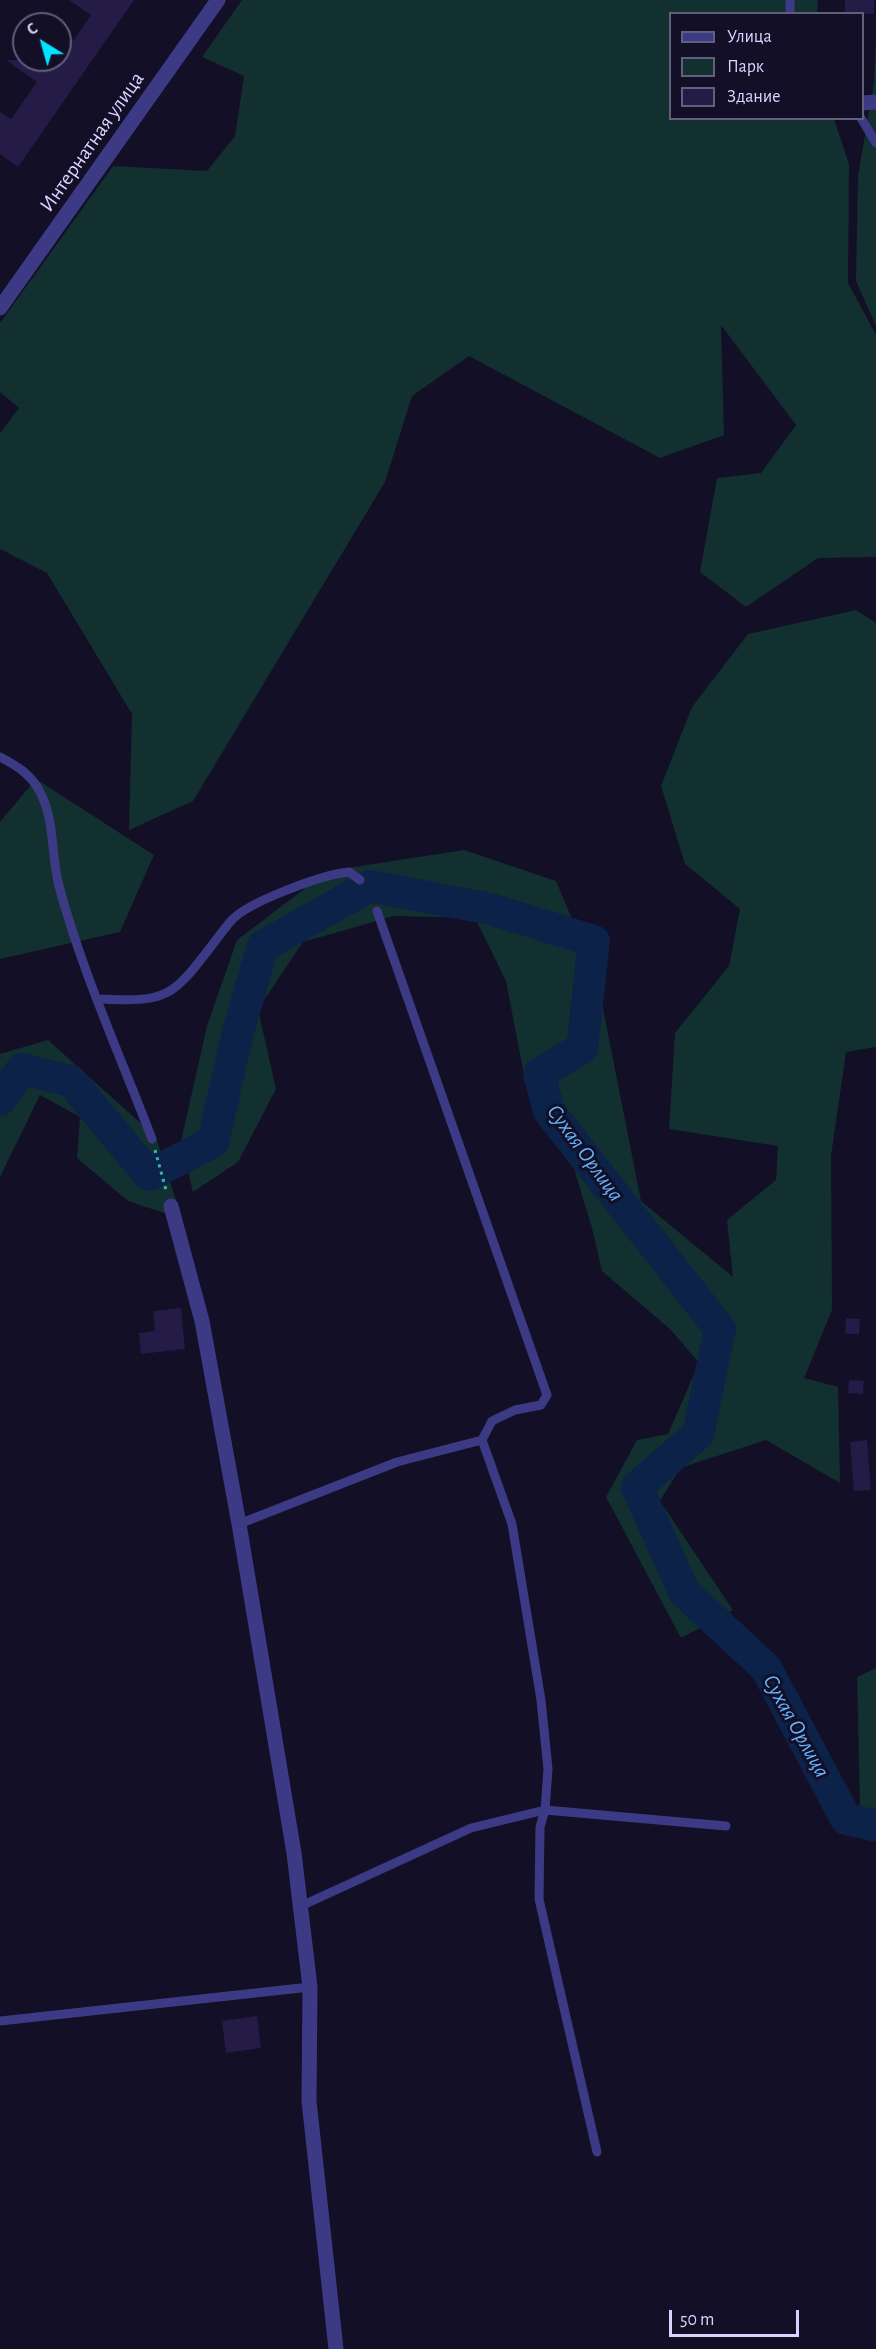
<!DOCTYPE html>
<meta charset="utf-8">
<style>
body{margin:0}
#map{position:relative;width:876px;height:2349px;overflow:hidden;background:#130f26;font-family:"Alegreya Sans",sans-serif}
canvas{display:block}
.legend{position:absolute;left:669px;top:12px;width:195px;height:108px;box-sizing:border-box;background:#130f26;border:2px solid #625e7d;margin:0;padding:8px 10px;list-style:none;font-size:18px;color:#d9d4ff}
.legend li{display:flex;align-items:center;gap:12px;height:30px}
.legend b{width:30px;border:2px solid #625e7d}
.north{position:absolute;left:12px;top:12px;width:60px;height:60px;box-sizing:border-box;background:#130f26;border:2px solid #625e7d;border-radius:50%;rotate:323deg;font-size:16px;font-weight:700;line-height:24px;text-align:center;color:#d9d4ff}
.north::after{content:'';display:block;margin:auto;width:21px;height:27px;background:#00e5ff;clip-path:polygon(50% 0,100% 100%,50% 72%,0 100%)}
.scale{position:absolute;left:669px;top:2310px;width:130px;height:27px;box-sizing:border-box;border:3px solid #d9d4ff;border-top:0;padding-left:8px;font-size:18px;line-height:21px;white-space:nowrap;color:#d9d4ff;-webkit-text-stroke:4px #130f26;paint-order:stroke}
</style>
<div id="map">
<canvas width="876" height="2349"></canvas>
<ul class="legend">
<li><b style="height:8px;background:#3d3a85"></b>Улица</li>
<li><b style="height:16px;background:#12302f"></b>Парк</li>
<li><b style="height:16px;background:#241b47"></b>Здание</li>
</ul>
<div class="north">С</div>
<div class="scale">50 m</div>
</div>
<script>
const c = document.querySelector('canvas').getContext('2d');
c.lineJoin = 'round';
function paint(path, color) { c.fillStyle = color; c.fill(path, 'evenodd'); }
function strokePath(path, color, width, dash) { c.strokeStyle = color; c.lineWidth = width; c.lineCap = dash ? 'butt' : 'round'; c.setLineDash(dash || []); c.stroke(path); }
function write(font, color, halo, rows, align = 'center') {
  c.font = font + ' "Alegreya Sans",sans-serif'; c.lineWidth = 6; c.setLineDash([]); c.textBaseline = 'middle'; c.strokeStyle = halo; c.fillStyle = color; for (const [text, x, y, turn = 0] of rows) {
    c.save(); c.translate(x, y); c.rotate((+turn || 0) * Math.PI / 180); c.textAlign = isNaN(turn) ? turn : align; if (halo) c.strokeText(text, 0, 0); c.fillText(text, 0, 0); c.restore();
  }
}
const green = new Path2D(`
 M242,0H818L817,13L670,14V118L834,119L849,164L848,283L876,335V557L818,558L746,607L700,572L717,478L761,473L796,425L721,325L724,435L660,458L469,356L412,396L385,482L193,801L129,830L132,714L47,573L0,549V433L19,408L0,392V323L113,166L207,171L235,136L244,76L202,57Z
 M876,34V326L856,281L858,176L874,83Z
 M856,610L876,623V1047L846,1052L831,1156L832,1310L804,1378L838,1387L840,1483L766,1440L680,1468L660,1501L733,1610L681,1638L606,1497L637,1440L668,1434L699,1363L671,1330L602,1271L592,1228L563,1133L524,1075L506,981L475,918L394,916L303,942L258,1009L276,1089L238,1162L193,1192L181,1141L207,1026L237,940L328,871L464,850L556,881L597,978L641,1201L733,1277L727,1220L776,1180L778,1146L669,1129L675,1033L729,966L740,909L685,864L661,786L692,707L748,634Z
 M36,779L154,855L120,932L0,959V822Z
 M48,1040L156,1137L182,1219L128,1201L77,1158L80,1117L40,1095L0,1177V1054Z
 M876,1668V1812L860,1807L857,1677Z`);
const river = new Path2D(`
 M0,1100L22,1069L71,1081L149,1175L213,1142L238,1032L263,946L370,886L490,909L594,941L582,1048L539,1074L549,1111L720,1329L698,1434L637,1487L684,1592L766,1668L846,1819L876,1826`);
const building = new Path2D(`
 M69,0H134L18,167L0,154V112L11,119L37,82L6,60H60L91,15Z
 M845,0H874V14H845Z
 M181,1308L185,1349L141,1354L139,1333L155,1331L153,1311Z
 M846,1318L860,1319L859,1334H845Z
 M849,1380L864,1381L863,1394L848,1393Z
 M867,1440L871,1490L854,1491L850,1442Z
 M257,2016L261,2048L226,2053L222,2021Z`);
const path = new Path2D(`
 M155,1150L166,1190`);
const lane = new Path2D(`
 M790,14V0
 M861,118L876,143
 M0,757C17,766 31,774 40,792C55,820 51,856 59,886C82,972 120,1055 152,1139
 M377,911L547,1395L541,1405L515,1410L492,1421L482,1440L512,1524L541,1700L548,1769L545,1810L540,1827L539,1899L597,2152
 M97,999C119,999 145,1003 166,993C188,983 214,940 231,921C247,902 324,874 349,872L360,880
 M239,1524L397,1462L482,1440
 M301,1906L471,1828L545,1810L726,1826
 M0,2021L310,1987`);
const street = new Path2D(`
 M862,103L876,102
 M0,308L218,0
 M171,1206L202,1321L239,1524L294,1853L310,1987L309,2101L336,2349`);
const streetNames = [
 ["Интернатная улица",92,142,-55]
];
const waterNames = [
 ["Сухая Орлица",585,1153,54],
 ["Сухая Орлица",796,1726,61]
];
paint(green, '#12302f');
strokePath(river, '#0c2248', 32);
paint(building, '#241b47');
strokePath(path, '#2fb8b0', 3, [3, 4.5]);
strokePath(lane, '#3d3a85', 9);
strokePath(street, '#3d3a85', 15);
write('21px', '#d9d4ff', '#130f26', streetNames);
write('italic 22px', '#62b6ff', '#130f26', waterNames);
</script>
